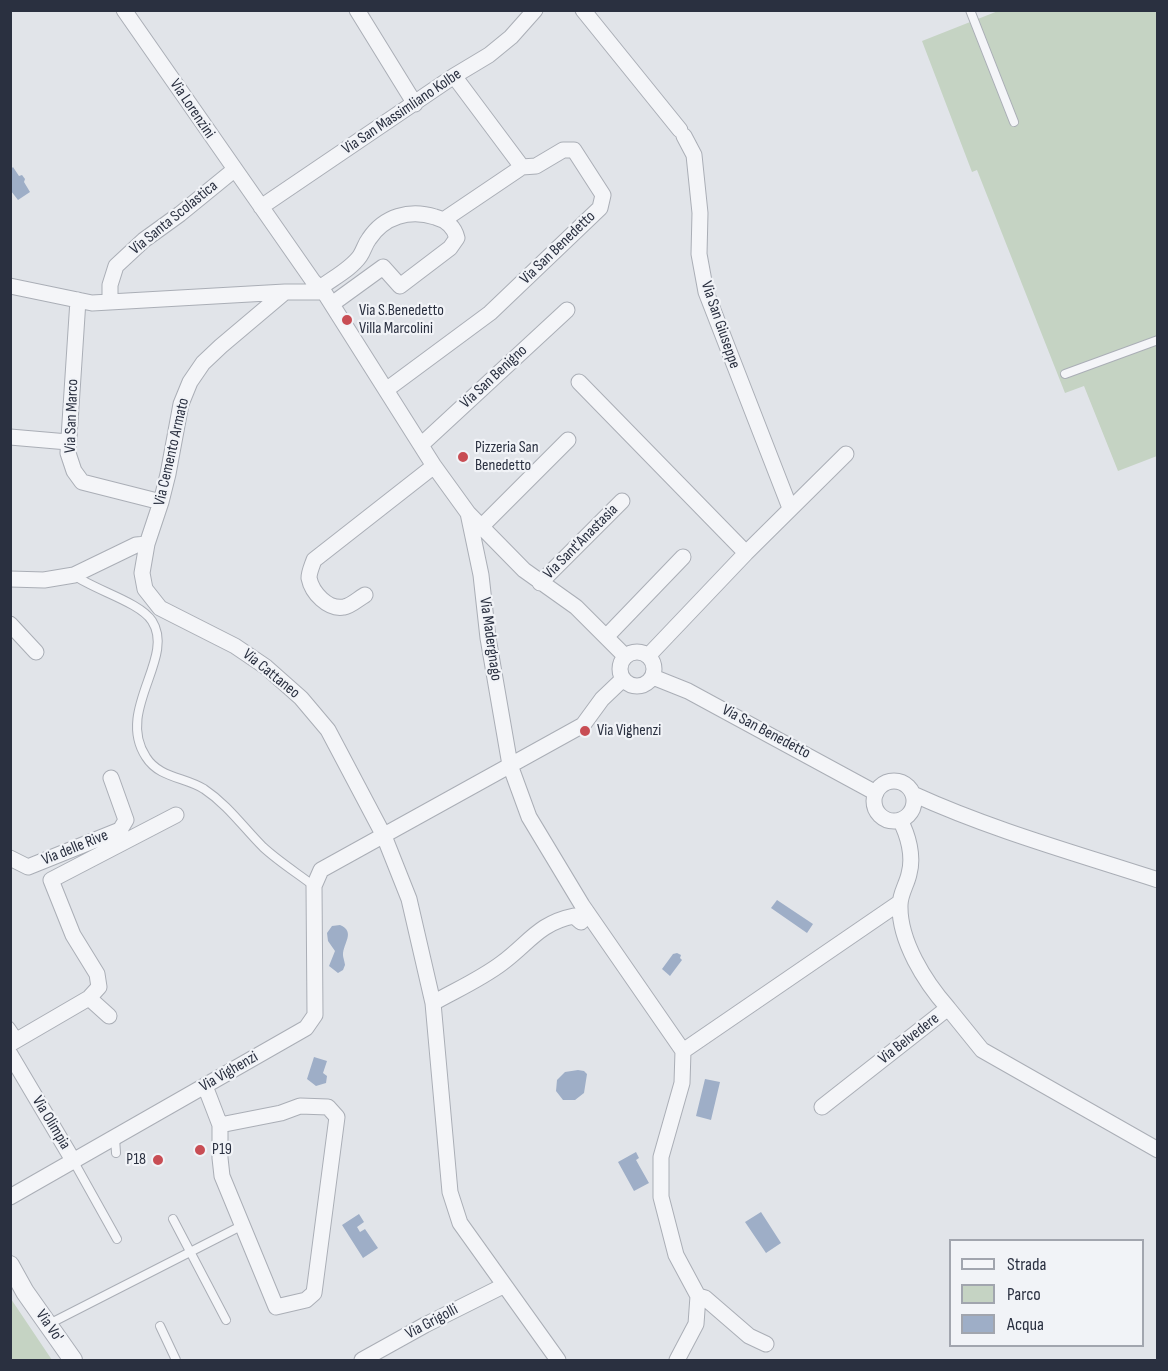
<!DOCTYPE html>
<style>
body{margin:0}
#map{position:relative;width:1168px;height:1371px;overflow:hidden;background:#e1e4e9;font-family:"Sofia Sans Condensed",sans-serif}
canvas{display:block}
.frame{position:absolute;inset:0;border:12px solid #2a3040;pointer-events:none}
.legend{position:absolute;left:949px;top:1239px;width:195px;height:108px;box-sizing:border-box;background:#f1f3f7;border:2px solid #a1a5ae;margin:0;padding:8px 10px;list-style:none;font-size:18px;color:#2a3040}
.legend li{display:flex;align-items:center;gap:12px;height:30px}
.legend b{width:30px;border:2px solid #a1a5ae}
</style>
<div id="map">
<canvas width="1168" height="1371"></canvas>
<div class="frame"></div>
<ul class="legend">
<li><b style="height:8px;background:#f4f5f8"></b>Strada</li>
<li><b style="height:16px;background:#c5d3c3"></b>Parco</li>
<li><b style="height:16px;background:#9eaec7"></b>Acqua</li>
</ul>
</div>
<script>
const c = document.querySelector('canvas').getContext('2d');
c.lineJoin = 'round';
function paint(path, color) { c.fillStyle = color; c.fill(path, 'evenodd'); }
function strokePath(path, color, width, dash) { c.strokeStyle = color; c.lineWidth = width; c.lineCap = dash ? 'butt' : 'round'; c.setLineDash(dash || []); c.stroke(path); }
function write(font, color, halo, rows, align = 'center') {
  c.font = font + ' "Sofia Sans Condensed",sans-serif'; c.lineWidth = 4.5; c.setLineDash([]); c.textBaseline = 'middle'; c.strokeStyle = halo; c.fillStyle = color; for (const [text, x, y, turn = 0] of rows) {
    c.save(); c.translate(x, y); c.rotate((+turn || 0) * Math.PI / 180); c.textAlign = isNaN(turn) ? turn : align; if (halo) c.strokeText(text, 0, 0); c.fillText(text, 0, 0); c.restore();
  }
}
const green = new Path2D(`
 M998,11H1156L1158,13L1157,456L1118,471L1084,386L1065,393L977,170L972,172L922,41Z
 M11,1299L52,1360H11Z`);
const water = new Path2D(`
 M13,167L19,176L22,175L25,179L24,182L30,192L18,200L11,191V169Z
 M777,900L813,924L807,933L771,908Z
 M340,925C356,932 343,943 343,955C343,957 345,963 345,965L343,970L338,973L329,966L335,951L328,941L327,933L332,926Z
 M677,953L681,955L680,958L682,960L670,976L662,969L673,954Z
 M314,1057L327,1061L323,1073L327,1076L326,1083L316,1086L307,1079Z
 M578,1070L584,1071L587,1074L584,1093L575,1100H563L556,1091L557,1080L565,1072Z
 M705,1079L720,1082L711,1120L696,1116Z
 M636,1152L639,1158L636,1160L649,1183L634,1191L618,1162Z
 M761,1212L781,1243L766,1253L745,1222Z
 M359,1214L364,1222L357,1227L360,1232L365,1229L378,1248L363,1258L342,1225Z`);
const service = new Path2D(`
 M970,10L1014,122
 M1065,374L1158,340
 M74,575C94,590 140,602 152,621C176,658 115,710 146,757C159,778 185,777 204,789C228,805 243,827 263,847C278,861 297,873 314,886
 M10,1026L19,1039
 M115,1138L116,1153
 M74,1162L117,1239
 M173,1219L226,1320
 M49,1324L243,1225
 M160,1326L176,1360`);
const minor = new Path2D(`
 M124,10L313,281L324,292L434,466L468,513L524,570L576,607L625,656
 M357,10L415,104
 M583,10L680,130
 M684,136L694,155L700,213L699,254L706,292L790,508
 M261,207L454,76L489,55L511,37L535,10
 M445,219L522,167
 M10,286L92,303L285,292H324
 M320,288C333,278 351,269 360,256C364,250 365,244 369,239C384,216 410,209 435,217C446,220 454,226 457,238L450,248L400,286L383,267L332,304
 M285,292L221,346L203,363L190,382L181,404L168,474L161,502L147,544L142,573L145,589L160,608L235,646L266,667L301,698L328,730L384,836L409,899L433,1003L450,1192L460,1223L558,1360
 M78,300L68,453L74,471L82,482L161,502
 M110,302V285L116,266L144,240L180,214L234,170
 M579,382L746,553
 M386,390L490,313L600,208L603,195L574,150H563L536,166L522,167L454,76
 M10,437L68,442
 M421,445L567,310
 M468,513L481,575L488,638L510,765L529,817L582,905L683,1051L682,1083L661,1157V1197L676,1255L698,1296L696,1324L677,1360
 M481,527L568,440
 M10,579L44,580L74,575L136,545L147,544
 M540,583L622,501
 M365,595C358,599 351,606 344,607C328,610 312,593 309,578C309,572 312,566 314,560L434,466
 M10,624L36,652
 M607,636L683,557
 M620 669a17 17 0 1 1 34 0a17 17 0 1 1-34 0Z
 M648,656L746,553L846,454
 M653,677L688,691L876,793
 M874 801a20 20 0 1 1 40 0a20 20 0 1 1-40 0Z
 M913,794C992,830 1075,853 1158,880
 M10,858L28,867L120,830L126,820L111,778
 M89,998L109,1016
 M433,1003C456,990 481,979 502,963C529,943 539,923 574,916L581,922
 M948,1008L982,1050L1158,1150
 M10,1044L89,998L99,987L97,974L73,935L51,880L176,815
 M683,1051L899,903
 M10,1054L74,1162
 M205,1086L220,1125V1158L222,1176L276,1307L306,1300L314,1293L337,1117L328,1107L300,1106L281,1113L220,1125
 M822,1107L948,1008C925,982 899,941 900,905C900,894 907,884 909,874C914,856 908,835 900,820
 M10,1197L306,1028L315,1015L314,886L321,870L583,725L602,699L623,679
 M698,1296L705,1298L749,1336L766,1344
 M362,1360L425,1325L503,1286`);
const tertiary = new Path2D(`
 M10,1265L25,1292L73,1360`);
const markers = [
 [347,320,6,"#c84d54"],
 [463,457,6,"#c84d54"],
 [585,731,6,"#c84d54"],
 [200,1150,6,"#c84d54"],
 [158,1160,6,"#c84d54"]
];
const streetNames = [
 ["Via Lorenzini",192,109,56],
 ["Via San Massimliano Kolbe",402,112,-34],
 ["Via Santa Scolastica",174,218,-39],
 ["Via San Benedetto",558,248,-44],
 ["Via San Giuseppe",720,325,71],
 ["Via San Benigno",494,377,-43],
 ["Via San Marco",72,416,-88],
 ["Via Cemento Armato",172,452,-77],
 ["Via Sant'Anastasia",581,542,-45],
 ["Via Madergnago",490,639,82],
 ["Via Cattaneo",271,674,39],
 ["Via San Benedetto",766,732,28],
 ["Via delle Rive",75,848,-22],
 ["Via Belvedere",909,1039,-38],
 ["Via Vighenzi",229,1072,-30],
 ["Via Olimpia",51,1123,59],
 ["Via Grigolli",432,1322,-28],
 ["Via Vo'",49,1326,55]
];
const poiNames = [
 ["Via S.Benedetto",359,311],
 ["Villa Marcolini",359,329],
 ["Pizzeria San",475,448],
 ["Benedetto",475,466],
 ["Via Vighenzi",597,731],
 ["P19",212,1150],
 ["P18",146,1160,"right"]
];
paint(green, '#c5d3c3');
paint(water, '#9eaec7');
strokePath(service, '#aaaeb6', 10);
strokePath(minor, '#aaaeb6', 17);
strokePath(tertiary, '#aaaeb6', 20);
strokePath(service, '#f4f5f8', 8);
strokePath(minor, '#f4f5f8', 15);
strokePath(tertiary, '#f4f5f8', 18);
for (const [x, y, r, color] of markers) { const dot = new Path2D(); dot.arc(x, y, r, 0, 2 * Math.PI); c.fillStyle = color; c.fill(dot); strokePath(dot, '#f1f3f7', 2); }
write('16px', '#2a3040', '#f1f3f7', streetNames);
write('16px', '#2a3040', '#f1f3f7', poiNames, 'left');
</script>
